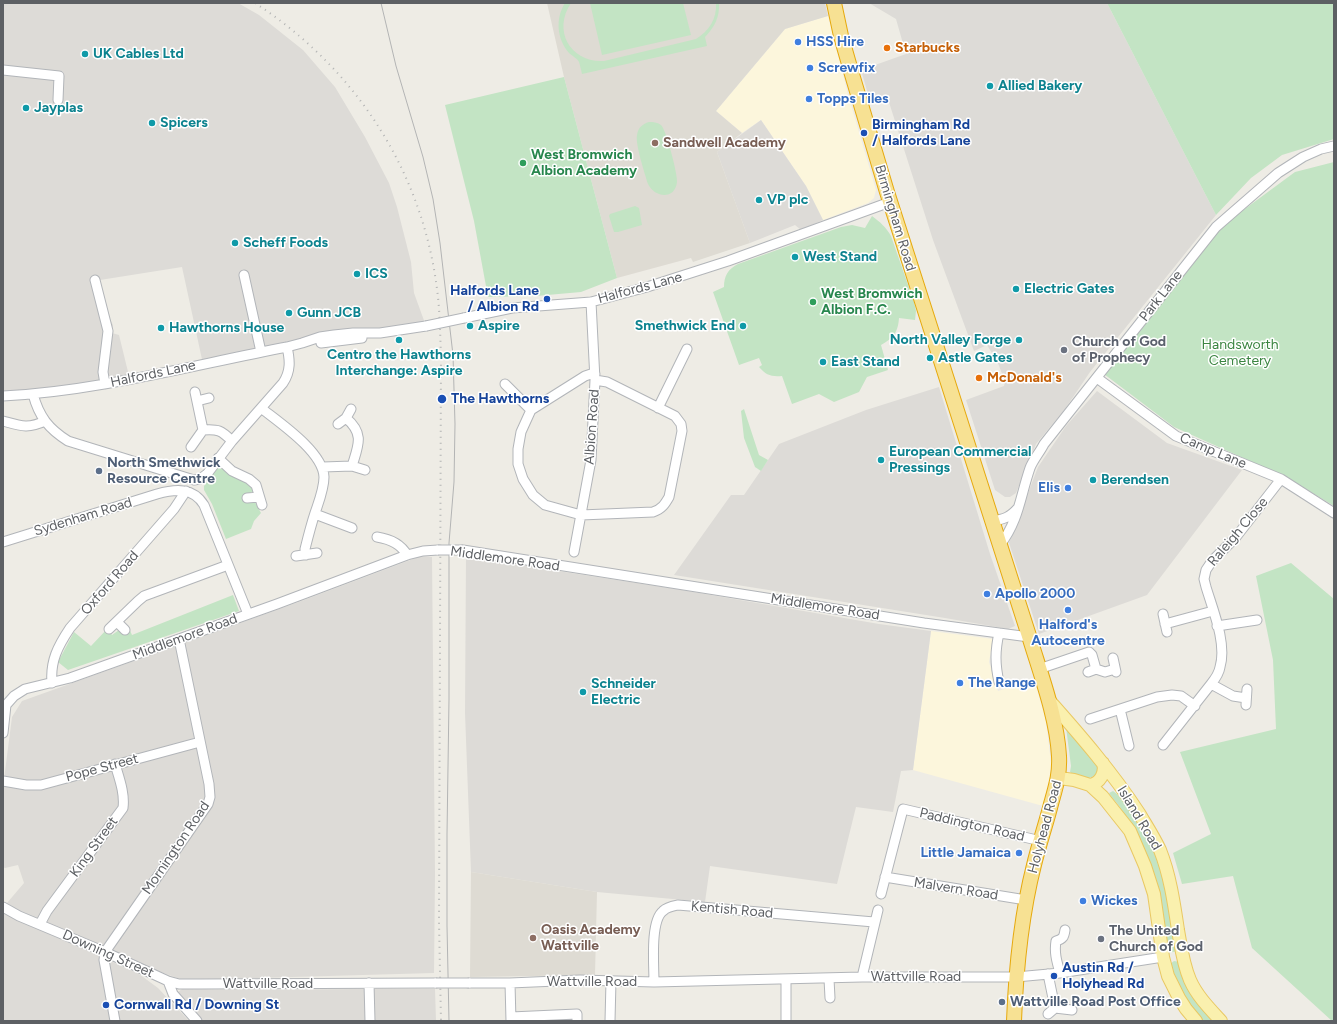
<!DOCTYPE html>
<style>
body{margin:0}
#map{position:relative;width:1337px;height:1024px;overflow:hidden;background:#eeece5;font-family:Figtree,sans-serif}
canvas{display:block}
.frame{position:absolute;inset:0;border:4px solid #5d6064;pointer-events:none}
</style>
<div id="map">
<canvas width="1337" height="1024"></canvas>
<div class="frame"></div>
</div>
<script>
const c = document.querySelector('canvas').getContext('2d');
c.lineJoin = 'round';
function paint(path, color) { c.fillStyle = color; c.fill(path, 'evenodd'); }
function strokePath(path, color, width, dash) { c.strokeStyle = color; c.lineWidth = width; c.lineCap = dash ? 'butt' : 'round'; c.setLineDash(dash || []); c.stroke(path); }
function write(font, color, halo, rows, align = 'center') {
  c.font = font + ' Figtree,sans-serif'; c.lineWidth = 3; c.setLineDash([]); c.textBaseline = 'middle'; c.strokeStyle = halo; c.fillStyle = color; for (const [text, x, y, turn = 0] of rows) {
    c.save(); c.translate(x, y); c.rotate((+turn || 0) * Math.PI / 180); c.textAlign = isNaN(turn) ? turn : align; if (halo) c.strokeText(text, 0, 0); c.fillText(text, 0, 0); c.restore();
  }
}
const commercial = new Path2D(`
 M828,16L849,98L876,190L874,198L868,203L823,220L806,186L761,120L742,133L716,111L785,29Z
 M931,631L993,639L989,662L998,691L1034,679L1046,721L1051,763L1050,786L1043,806L913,770Z`);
const industrial = new Path2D(`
 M3,3H238L259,15L303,50L335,87L365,137L389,183L397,207L411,262L414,293L426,326L315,341L203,364L182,267L100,280L106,311L113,325L112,333L119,335L130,380L3,396Z
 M869,3H1107L1216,215L1090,372L1065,409L1036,444L1016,493L1010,497H1005L995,490L966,400L1004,386L1005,382L998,363L987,345L974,351L933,240L887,96L870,101L861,70L906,54L896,19Z
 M761,120L806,186L823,220L801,230L795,225L750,243L717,152Z
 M939,387L990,554L1015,626L1008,629L945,618L674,575L731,495H744L779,444L866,410Z
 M1097,391L1167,443L1242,470L1147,595L1039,634L1009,543L1038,467L1066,426Z
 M421,556L432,557L435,874L434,973L186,980L180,979L158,971L18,910L7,903L24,883L18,865L5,868L3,867V787L12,717L22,701L296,603Z
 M466,557L676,589L879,624L931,631L913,770L901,771L893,812L856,807L837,884L710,866L705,902L597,892L471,872L465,713Z
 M3,912L139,974L158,988L189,1021H3Z
 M182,989L254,990L352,989H435L436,1021H203L178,992Z`);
const education = new Path2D(`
 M547,3H825L828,16L785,29L716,111L742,133L717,152L750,243L693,262L691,258L617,278L564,77Z
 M471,872L597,892L595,975L470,977Z`);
const green = new Path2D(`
 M565,3H571C552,31 571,63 604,61L696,39C709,31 717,19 716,3H719C720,17 714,28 705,37L707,46L582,74C581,70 580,65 579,62C577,58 572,56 569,53C557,39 555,19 565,3Z
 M590,3H683L691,35L602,55Z
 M1107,3H1334V139L1282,155L1251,178L1216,215Z
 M564,77L617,278L581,292L536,296L488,297L474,221L445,105Z
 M649,122C653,122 657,122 661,125C666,129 678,175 677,182C675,200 655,198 648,184C645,174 635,144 637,135C638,128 642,124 649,122Z
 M1334,162V506L1288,478L1174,427L1104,374L1219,228L1295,172Z
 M635,206L639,208L642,225L618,232H614L609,216L610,214Z
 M872,216C880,222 886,227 891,236L914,302L916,311L915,320L899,318C898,333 893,338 881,345L888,370L867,377L859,392L834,402L819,394L792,404L782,376C771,377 766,375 759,367L762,365L759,358L739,365L713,292L724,287C724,276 728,269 738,264L841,227L852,225L865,228Z
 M744,409L759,455L768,460L761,471L755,467L744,438L741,411Z
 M220,465L249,483L254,491L246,495L255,502L261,513L254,521L251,529L226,539L212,504L204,490V486Z
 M1291,563L1334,599V1021H1332L1252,948L1233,876L1182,884L1173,853L1211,834L1180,752L1276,729L1273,660L1256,576Z
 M233,595L239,611L68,670L58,662L74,632L91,646L108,628L112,635L119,630L122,633L129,628L132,635Z
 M1066,727L1098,765V772C1096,774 1093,777 1089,778C1083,779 1074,776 1070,772L1071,766Z
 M1113,791L1128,802L1150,835L1164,870L1179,951L1167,953C1162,921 1160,880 1145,851C1138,837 1130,824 1122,811C1119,804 1113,800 1109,793Z
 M1174,961L1180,962L1218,1021H1201L1175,985L1170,964Z`);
const minor = new Path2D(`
 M3,70L59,76L58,100
 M244,275L261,352
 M95,280L108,331L103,372L105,384
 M464,318L512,308L591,302L647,287L728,261L890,202
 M321,343L362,338
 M595,374H591L585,376L531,410L521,432L518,449V464L523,479L533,495L545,505L581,515L653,512C662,509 665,504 669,497L682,431L681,424L675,416L607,382L595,380
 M1097,378L1176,436L1281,479L1334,513
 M505,384L531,410
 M195,392L203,430
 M33,394C39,417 49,429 68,441L194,480L200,479L207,474L232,441L283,383C291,371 290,360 287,347
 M3,396C99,391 193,365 287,347L302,343L320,337L334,335L353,333H380L426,326
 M197,401L209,398
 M261,408C280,423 323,452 324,477C324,489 319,501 315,513C311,525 308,537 305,549L306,555
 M658,408L687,349
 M346,418C365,434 358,446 352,466
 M3,421C21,426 28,429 45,421
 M338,424L346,418L351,409
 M191,447L203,430C218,429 221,430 232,441
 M218,458L232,471L249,479L256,485L262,505
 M323,467L352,466L365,470
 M247,498L259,497
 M315,514L352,528
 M992,521C1005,519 1010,517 1018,508
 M377,537C390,539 401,544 407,555
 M3,542L157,494C175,489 193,487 204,505L248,614
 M1000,545C1019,520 1020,497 1030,468C1033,460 1040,452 1044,444L1216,227L1278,173L1303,157L1321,149L1334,146
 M463,550L924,623L1029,637
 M574,552L591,460L595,380L591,302
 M296,556L317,553
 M1163,614L1167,632
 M117,622L125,630
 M1165,624L1213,611
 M1217,626L1257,620
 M109,629L138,601L144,596L228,565
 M999,633C995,651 995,664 999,682
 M1113,658L1116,672
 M1039,669L1089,652L1092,655L1096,669
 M1088,672L1096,669L1105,672L1115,669
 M52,683C50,661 58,646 70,628L174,509L186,491
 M1211,684L1233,696L1246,698
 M6,705L14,696L25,689L70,678L277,604L407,555L423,551L438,550
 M1246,705L1247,689
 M1120,709L1129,746
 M1090,719L1157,697L1172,695L1181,696L1195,706
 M3,733L6,705
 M1163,745L1211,684C1215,679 1219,674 1220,667C1227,644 1213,610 1206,587L1204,579L1206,570L1212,561L1236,537L1281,479
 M3,781L26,785H41L200,742
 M885,877L1026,900
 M881,894L903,809L1041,841
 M3,907L19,916L105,952L168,981L173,994L197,1021
 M40,924L47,911L123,808C125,793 119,778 115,764
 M1060,973C1057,962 1054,953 1056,941C1063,939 1064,937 1065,930
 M1048,974L1055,1008
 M862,977L878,910
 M829,979L830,998
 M168,981L179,984H201L436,983
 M654,982C654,965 650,921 663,911C667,907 673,906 678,905L874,922
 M369,983L370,1021
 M469,983H510L580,980L654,982L862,977H1016L1060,973L1163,957
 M510,983L511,1021
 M1048,1014L1055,1008L1072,1010
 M511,1017L577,1014V1021
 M115,1021L104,960L105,952L208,804L210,797L209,784L179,639
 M610,1021L611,981
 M786,1021V979`);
const major = new Path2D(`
 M1048,699C1080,735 1112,772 1139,813C1146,825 1154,837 1160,850C1170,875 1174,903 1178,930C1181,947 1183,964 1190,980C1197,996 1210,1009 1221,1021
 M1059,778L1074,780L1090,785L1103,797L1130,831L1145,866L1154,894L1163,957L1168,976L1179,998L1186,1009L1196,1021
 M1090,785C1100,783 1106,773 1103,763`);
const highway = new Path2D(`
 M834,3L841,36L851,71L887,192L1030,639C1041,675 1057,718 1059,756C1060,774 1056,786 1051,804C1046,824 1039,844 1034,865C1021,916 1016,968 1014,1021`);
const tram = new Path2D(`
 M381,3L396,66L423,157L433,199L440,243L453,355L455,424L454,482L449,543V699L447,834V926L449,1021`);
const rail = new Path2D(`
 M255,3C355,68 422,170 437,289C440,311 440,333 441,356L439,922L441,1021`);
const minorBridge = new Path2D(`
 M426,326L464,318
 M438,550H463
 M436,983H469`);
const markers = [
 [798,42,4,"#3f7fe0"],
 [887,48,4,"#e8710a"],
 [85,54,4,"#0f9aa8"],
 [810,68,4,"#3f7fe0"],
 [990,86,4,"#0f9aa8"],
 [809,99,4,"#3f7fe0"],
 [26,108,4,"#0f9aa8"],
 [152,123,4,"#0f9aa8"],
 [864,133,4,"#1a4fb4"],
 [655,143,4,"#8d6e63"],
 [523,163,4,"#2e9e5b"],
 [759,200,4,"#0f9aa8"],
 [235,243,4,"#0f9aa8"],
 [795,257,4,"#0f9aa8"],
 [357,274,4,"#0f9aa8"],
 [1016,289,4,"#0f9aa8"],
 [547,299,4,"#1a4fb4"],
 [813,302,4,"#2e9e5b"],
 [289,313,4,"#0f9aa8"],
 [470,326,4,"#0f9aa8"],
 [743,326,4,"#0f9aa8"],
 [161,328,4,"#0f9aa8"],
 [399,340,4,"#0f9aa8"],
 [1019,340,4,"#0f9aa8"],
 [1064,350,4,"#6b7280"],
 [930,358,4,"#0f9aa8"],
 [823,362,4,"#0f9aa8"],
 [979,378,4,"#e8710a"],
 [442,399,5,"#1a4fb4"],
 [881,460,4,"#0f9aa8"],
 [99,471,4,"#5c6f8a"],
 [1093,480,4,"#0f9aa8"],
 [1068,488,4,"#3f7fe0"],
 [987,594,4,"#3f7fe0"],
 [1068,610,4,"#3f7fe0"],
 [960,683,4,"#3f7fe0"],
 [583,692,4,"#0f9aa8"],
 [1019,853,4,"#3f7fe0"],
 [1083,901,4,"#3f7fe0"],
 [533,938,4,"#8d6e63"],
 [1101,939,4,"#6b7280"],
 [1054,976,4,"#1a4fb4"],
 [1002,1002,4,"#5c6f8a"],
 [106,1005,4,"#1a4fb4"]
];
const shopNames = [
 ["HSS Hire",806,42],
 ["Screwfix",818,68],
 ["Topps Tiles",817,99],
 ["Elis",1060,488,"right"],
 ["Apollo 2000",995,594],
 ["Halford's",1068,625,"center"],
 ["Autocentre",1068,641,"center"],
 ["The Range",968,683],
 ["Little Jamaica",1011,853,"right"],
 ["Wickes",1091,901]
];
const foodNames = [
 ["Starbucks",895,48],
 ["McDonald's",987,378]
];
const cultureNames = [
 ["UK Cables Ltd",93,54],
 ["Allied Bakery",998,86],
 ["Jayplas",34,108],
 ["Spicers",160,123],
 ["VP plc",767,200],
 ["Scheff Foods",243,243],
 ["West Stand",803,257],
 ["ICS",365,274],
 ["Electric Gates",1024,289],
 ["Gunn JCB",297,313],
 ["Aspire",478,326],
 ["Smethwick End",735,326,"right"],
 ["Hawthorns House",169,328],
 ["North Valley Forge",1011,340,"right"],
 ["Centro the Hawthorns",399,355,"center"],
 ["Interchange: Aspire",399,371,"center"],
 ["Astle Gates",938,358],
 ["East Stand",831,362],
 ["European Commercial",889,452],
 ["Pressings",889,468],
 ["Berendsen",1101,480],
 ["Schneider",591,684],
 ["Electric",591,700]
];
const transitNames = [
 ["Birmingham Rd",872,125],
 ["/ Halfords Lane",872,141],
 ["Halfords Lane",539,291,"right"],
 ["/ Albion Rd",539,307,"right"],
 ["The Hawthorns",451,399],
 ["Austin Rd /",1062,968],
 ["Holyhead Rd",1062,984],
 ["Cornwall Rd / Downing St",114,1005]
];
const educationNames = [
 ["Sandwell Academy",663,143],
 ["Oasis Academy",541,930],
 ["Wattville",541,946]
];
const leisureNames = [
 ["West Bromwich",531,155],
 ["Albion Academy",531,171],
 ["West Bromwich",821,294],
 ["Albion F.C.",821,310]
];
const streetNames = [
 ["Birmingham Road",895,218,73],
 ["Halfords Lane",640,288,-15],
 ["Park Lane",1161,296,-52],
 ["Halfords Lane",153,374,-12],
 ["Albion Road",592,427,-86],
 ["Camp Lane",1213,451,23],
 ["Sydenham Road",83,517,-17],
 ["Raleigh Close",1238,532,-50],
 ["Middlemore Road",505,559,8],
 ["Oxford Road",110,583,-49],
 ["Middlemore Road",825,607,9],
 ["Middlemore Road",185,637,-20],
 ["Pope Street",102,768,-15],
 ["Island Road",1139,818,59],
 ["Paddington Road",972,825,13],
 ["Holyhead Road",1045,827,-75],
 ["King Street",94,847,-54],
 ["Mornington Road",176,848,-56],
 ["Malvern Road",956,889,9],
 ["Kentish Road",732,910,5],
 ["Downing Street",108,954,24],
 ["Wattville Road",916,977],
 ["Wattville Road",592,982],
 ["Wattville Road",268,984]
];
const worshipNames = [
 ["Church of God",1072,342],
 ["of Prophecy",1072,358],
 ["The United",1109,931],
 ["Church of God",1109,947]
];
const parkNames = [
 ["Handsworth",1240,345],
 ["Cemetery",1240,361]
];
const serviceNames = [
 ["North Smethwick",107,463],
 ["Resource Centre",107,479],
 ["Wattville Road Post Office",1010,1002]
];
paint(commercial, '#fcf6dc');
paint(industrial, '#dddbd7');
paint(education, '#dedbd3');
paint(green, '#c3e4c4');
strokePath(minor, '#b2b5b9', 11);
strokePath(major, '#e9c863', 14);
strokePath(highway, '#e6a90d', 16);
strokePath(minor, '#fff', 9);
strokePath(major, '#faf0ae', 12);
strokePath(highway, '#f7e193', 14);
strokePath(tram, '#b3b4b4', 1);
strokePath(rail, '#b3b4b4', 2, [1, 5]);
strokePath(minorBridge, '#b2b5b9', 11, []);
strokePath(minorBridge, '#fff', 9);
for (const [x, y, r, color] of markers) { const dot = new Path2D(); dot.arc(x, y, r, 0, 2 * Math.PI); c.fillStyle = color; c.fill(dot); strokePath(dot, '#fff', 1.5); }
write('bold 14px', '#366cbe', '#fff', shopNames, 'left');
write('bold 14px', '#c56008', '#fff', foodNames, 'left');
write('bold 14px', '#0d838f', '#fff', cultureNames, 'left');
write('bold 14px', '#164399', '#fff', transitNames, 'left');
write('bold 14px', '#785e54', '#fff', educationNames, 'left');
write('bold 14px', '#27864d', '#fff', leisureNames, 'left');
write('14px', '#5d6064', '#fff', streetNames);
write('bold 14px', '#5b616d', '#fff', worshipNames, 'left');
write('14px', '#3b8541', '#fff', parkNames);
write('bold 14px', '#4e5e75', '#fff', serviceNames, 'left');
</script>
